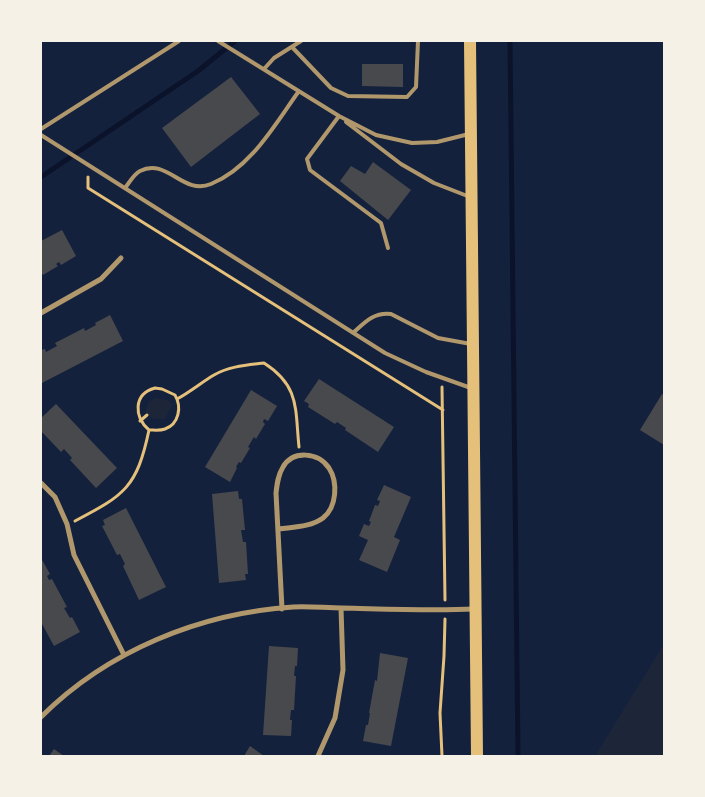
<!DOCTYPE html>
<style>
body{margin:0}
#map{position:relative;width:705px;height:797px;overflow:hidden;background:#14213d;font-family:Mulish,sans-serif}
canvas{display:block}
.frame{position:absolute;inset:0;border:42px solid #f6f1e7;pointer-events:none}
</style>
<div id="map">
<canvas width="705" height="797"></canvas>
<div class="frame"></div>
</div>
<script>
const c = document.querySelector('canvas').getContext('2d');
c.lineJoin = 'round';
function paint(path, color) { c.fillStyle = color; c.fill(path, 'evenodd'); }
function strokePath(path, color, width, dash) { c.strokeStyle = color; c.lineWidth = width; c.lineCap = dash ? 'butt' : 'round'; c.setLineDash(dash || []); c.stroke(path); }
const green = new Path2D(`
 M155,398L168,400L172,405L165,419C156,419 150,420 145,412L149,402Z
 M664,644V756H595Z`);
const stream = new Path2D(`
 M510,41L518,756
 M41,177L198,71L235,41`);
const building = new Path2D(`
 M362,64H403V87L362,86Z
 M231,77L260,114L191,167L162,128Z
 M373,162L411,190L388,220L340,181L351,166L365,174Z
 M62,230L76,256L61,265L59,262L56,264L58,266L43,275L41,272V241Z
 M110,315L123,341L42,383L41,350L45,349L46,352L57,346L55,343L84,328L85,331L96,325L95,323Z
 M319,379L394,427L378,452L345,430L346,428L337,422L335,424L308,407L309,404L304,401Z
 M251,390L277,406L268,421L264,419L263,422L265,424L256,439L254,437L248,447L250,448L241,463L239,462L236,467L237,468L230,482L205,467Z
 M662,394L664,395V445L640,430Z
 M56,404L117,468L96,488L70,460L72,458L64,449L61,452L41,431V418Z
 M384,485L411,497L394,537L400,540L387,572L359,560L368,540L359,536L364,524L369,526L371,522L369,521L375,505L378,506L380,501L377,500Z
 M238,491L239,499H242L245,530H241L243,542H246L248,574H245L246,580L219,583L212,494Z
 M126,508L166,587L139,600L123,566L125,564L120,554L117,555L102,526L105,525L103,520Z
 M41,558L50,574L47,576L49,580L52,579L67,607L64,608L70,618L72,617L80,632L54,646L41,622Z
 M269,646L298,648L297,666H295L294,676H296L294,710H291L290,720H292L291,736L263,735Z
 M380,653L408,658L391,746L363,741L366,725H368L370,713H369L375,680L377,681Z
 M250,746L264,756H244Z
 M54,749L64,756H49Z`);
const path = new Path2D(`
 M88,177V188L443,410
 M442,387L445,600
 M155,388L162,389L175,395C182,407 179,424 165,429C160,431 154,430 149,430C134,417 133,394 155,388Z
 M177,399C190,392 202,382 214,375C229,366 248,365 264,363C300,386 295,409 299,447
 M140,421L147,415
 M75,521C125,495 137,487 149,430
 M442,756L440,713L444,656L445,619`);
const service = new Path2D(`
 M218,41L339,116L376,135L412,143L437,142L469,134
 M292,47L331,88L348,96L407,97L416,87L418,41
 M264,69L274,58L301,41
 M339,116L307,159L310,170L381,223L388,248
 M346,122L401,164L434,183L470,197
 M41,129L179,41
 M41,135L385,353L426,372L471,388
 M125,188C129,183 134,174 140,171C167,157 183,196 211,184C251,168 275,124 299,91
 M353,333C365,322 374,312 391,314L438,338L471,344`);
const minor = new Path2D(`
 M41,313L101,279L121,258
 M41,483L55,497L67,524L74,555L124,655
 M279,529C293,527 311,527 323,518C337,507 338,482 329,468C318,452 293,450 283,467C278,475 277,484 276,493L282,609
 M41,717C107,651 200,613 293,607C309,606 326,608 342,608C386,609 430,611 474,609
 M318,756L335,718L343,670L341,608`);
const primary = new Path2D(`
 M470,41L477,756`);
paint(green, '#1d2539');
strokePath(stream, '#0b132b', 5);
paint(building, '#48494c');
strokePath(path, '#e5c07b', 3);
strokePath(service, '#b1986c', 4);
strokePath(minor, '#b1986c', 5);
strokePath(primary, '#e5c07b', 12);
</script>
